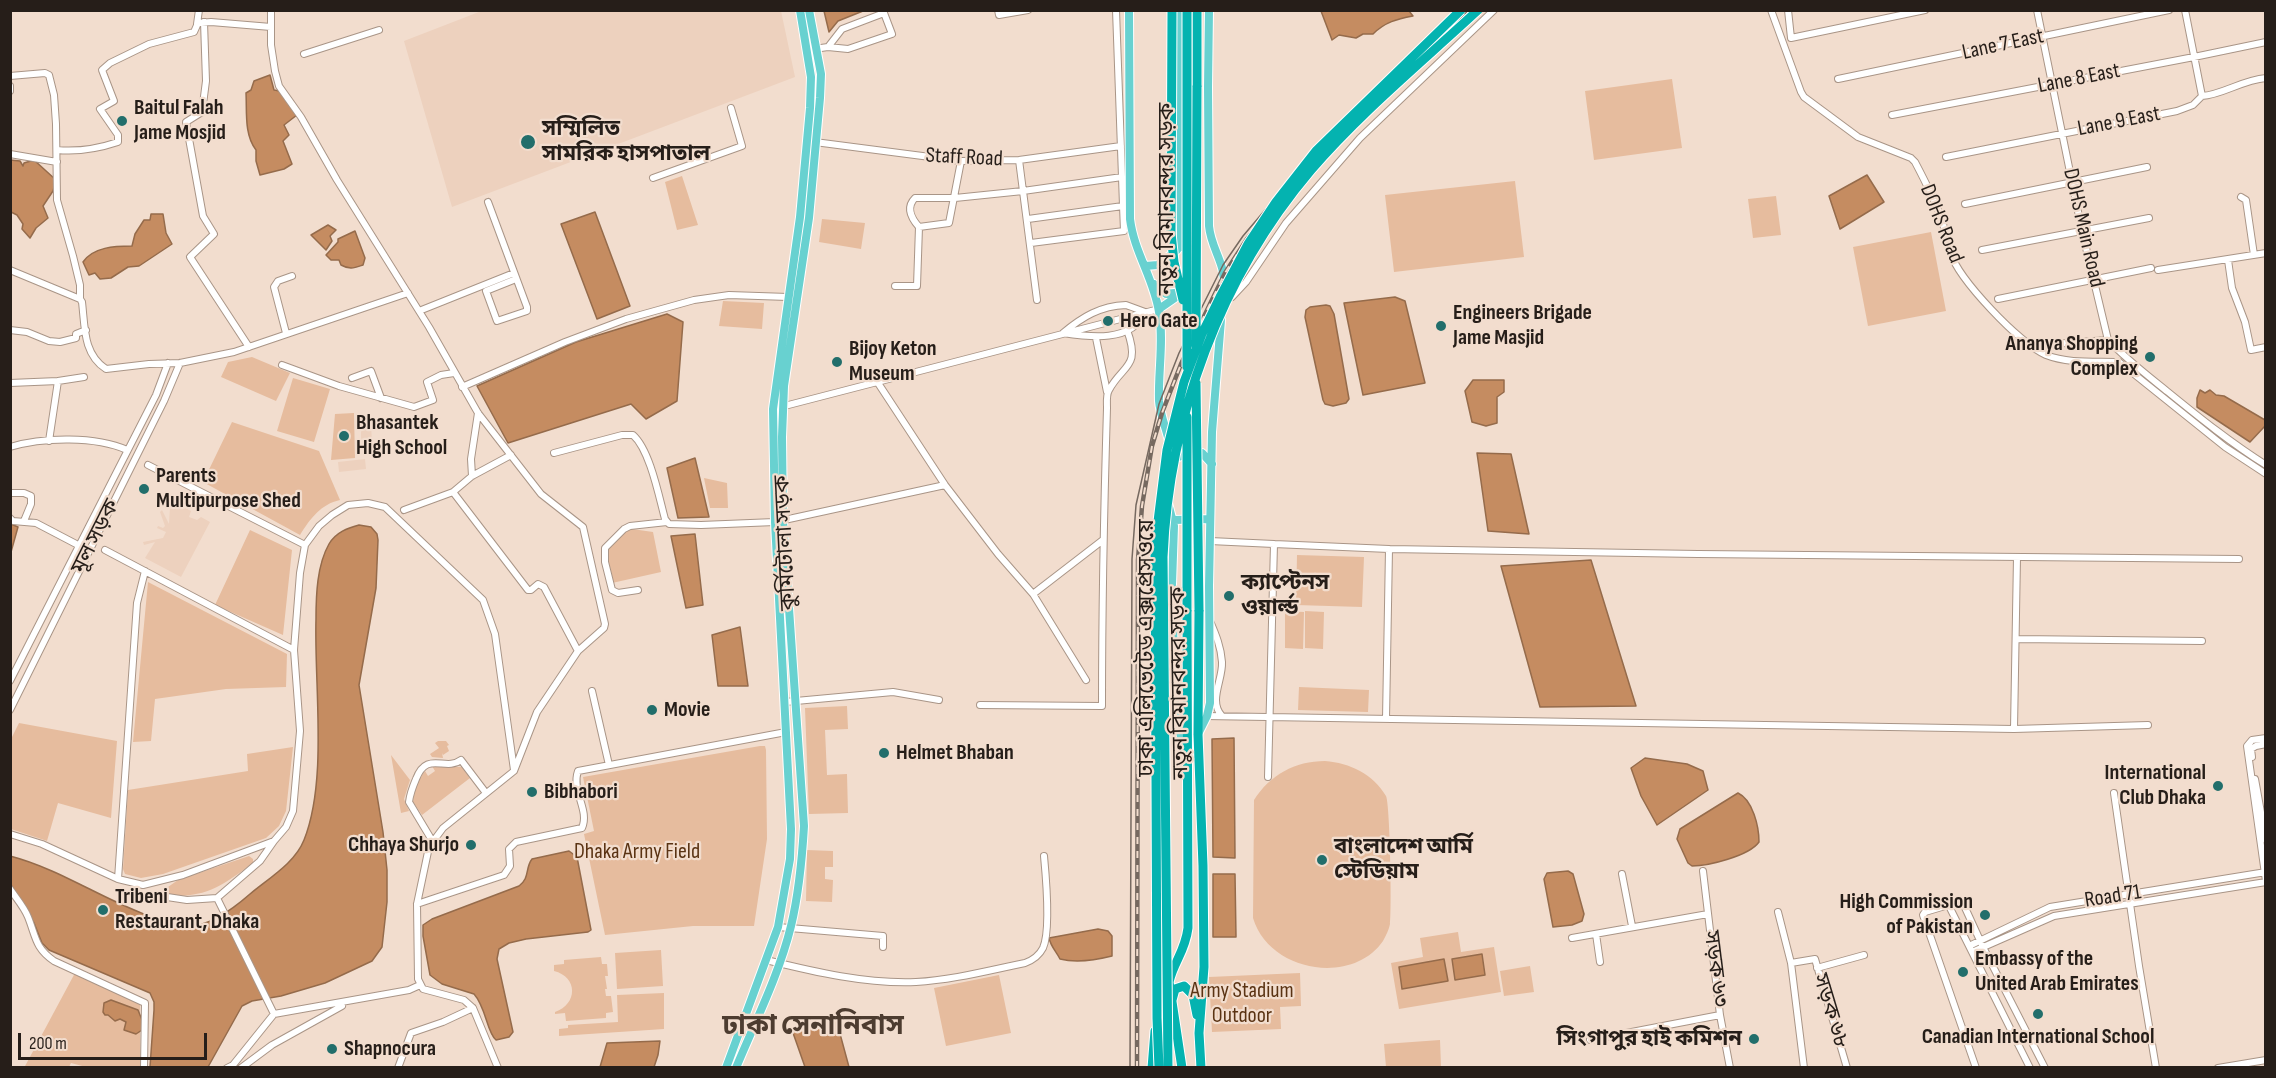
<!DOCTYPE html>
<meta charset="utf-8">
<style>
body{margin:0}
#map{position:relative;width:2276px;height:1078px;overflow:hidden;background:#f2ddce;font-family:"Sofia Sans Condensed",sans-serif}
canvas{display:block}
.frame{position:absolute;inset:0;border:12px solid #261e19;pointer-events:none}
.scale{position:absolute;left:18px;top:1033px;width:189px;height:27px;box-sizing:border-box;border:3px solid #261e19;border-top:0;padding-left:8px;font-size:18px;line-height:21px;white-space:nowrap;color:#261e19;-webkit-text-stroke:4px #f2ddce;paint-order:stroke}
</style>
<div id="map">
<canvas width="2276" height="1078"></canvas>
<div class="frame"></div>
<div class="scale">200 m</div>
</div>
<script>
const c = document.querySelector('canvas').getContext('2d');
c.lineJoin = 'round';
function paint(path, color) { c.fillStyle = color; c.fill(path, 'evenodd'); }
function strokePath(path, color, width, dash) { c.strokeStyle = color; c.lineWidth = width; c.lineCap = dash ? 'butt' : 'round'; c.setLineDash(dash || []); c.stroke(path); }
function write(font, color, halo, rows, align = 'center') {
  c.font = font + ' "Sofia Sans Condensed","Noto Sans Bengali",sans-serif'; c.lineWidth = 4.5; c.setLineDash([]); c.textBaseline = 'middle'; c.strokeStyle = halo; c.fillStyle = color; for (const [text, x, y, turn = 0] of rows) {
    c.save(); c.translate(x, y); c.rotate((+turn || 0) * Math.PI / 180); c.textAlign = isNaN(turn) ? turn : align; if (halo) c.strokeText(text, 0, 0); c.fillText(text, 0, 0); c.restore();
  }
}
const built = new Path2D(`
 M484,10L781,11L795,77L452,207L404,41Z
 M361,418H371L372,449L361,448Z
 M365,459L366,469L339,472L338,462Z
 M176,503L191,511L189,517L197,520L201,517L210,522L181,577L145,558L155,542L144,545L143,542L163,538L166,532L157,528L158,526L163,528L165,526L160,512L162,510L169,524L170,507Z`);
const green = new Path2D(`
 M1672,79L1682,148L1594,160L1585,91Z
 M682,176L698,225L677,230L665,182Z
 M1515,181L1524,257L1394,272L1385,195Z
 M1776,196L1781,235L1753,238L1748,199Z
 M822,219L865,223L861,249L819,242Z
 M1931,232L1946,311L1868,326L1853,247Z
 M723,301L764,303L762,329L719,326Z
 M252,357L290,373L276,401L221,377L228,362Z
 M293,378L330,389L314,442L277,431Z
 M354,413L355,458L331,460L335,414Z
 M232,422L319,451L340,500C321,504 310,519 300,535L203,482Z
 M704,478L727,483L728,508H710Z
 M625,528L653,532L661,572L612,583L604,554Z
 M250,530L292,550L283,635L215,605Z
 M1297,555L1364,557L1362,607L1296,605Z
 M148,582L287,654L286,687L226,689L155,699L151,741L133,742Z
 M1285,611L1304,612L1303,649L1285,648Z
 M1305,611L1324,612L1323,649L1305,648Z
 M1299,687L1369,690L1368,712L1298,710Z
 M847,706L848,729L825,730L827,775L847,774L848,813L809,814L805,708Z
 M19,723L117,741L111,818L58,803L47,841L11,829V739Z
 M438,741H446L449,745L447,746L449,751L443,755L442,753L443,758L432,757L430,754L439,748L435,743Z
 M760,746H765L766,750L767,839L754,926H693L605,935L584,834L594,831L583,777Z
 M293,747L286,811L279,826L266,838L163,874L141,878L125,874L123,869L128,790L248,771L247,754Z
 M391,755L410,780L404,799L409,811L401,813Z
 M1325,761C1350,763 1373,774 1386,796C1390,804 1392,911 1390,924C1389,930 1386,935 1383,941C1352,986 1269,972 1253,918L1254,800C1270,775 1295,761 1325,761Z
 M432,766L462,767L470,778L422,815L413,802C414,792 418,779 425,771L428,776L435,771Z
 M807,850L833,851V867H825V879L833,880L832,902L806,901Z
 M249,856L253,859V863C223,885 208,897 170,896L168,887L178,880Z
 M1458,932L1461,952L1494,947L1501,992L1399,1009L1391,963L1423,957L1420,938Z
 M661,950L663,986L617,989L615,953Z
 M601,957L602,964H607L608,976H605L607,989H605L606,996H611L613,1012L606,1013V1018L566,1021L565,1013L555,1014V1012C578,1004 578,977 554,971V965L564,964V960Z
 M1530,966L1534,992L1504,996L1500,971Z
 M75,973L140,1003V1067H86L71,1063L69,1067L24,1068Z
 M1300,973L1301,1006L1280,1007L1281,1029L1212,1032L1209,977Z
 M999,975L1011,1033L946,1046L934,988Z
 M664,993V1029L559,1036V1029L568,1028V1025L618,1022L617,995Z
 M1440,1040L1441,1067H1386L1384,1044Z`);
const water = new Path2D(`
 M824,11V10L863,11L838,21L829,32Z
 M1321,11H1409L1413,16C1397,19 1385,22 1373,34H1363L1356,38L1339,35L1332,40Z
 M270,75L274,90L280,91L297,115L284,125L289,135L283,141L292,164L284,169L260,175L256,161V150C244,135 247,111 246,93L251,90L254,81Z
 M10,160L20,161L23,166L24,163L34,160L56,180L53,191L43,206L48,218L36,228L30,238L22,229L23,224L17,215L11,212Z
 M1867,175L1884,202L1840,229L1829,196Z
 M595,212L630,306L597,319L561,224Z
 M151,214H163L166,233L172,244L139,266L128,267L111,278L100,279L95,273L89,275L83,262C93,247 115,246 132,246L135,234L144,220H150Z
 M328,225L336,230L330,236L332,241L326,250L311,235Z
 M355,231L365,258L363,265C354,268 350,270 341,265L339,260H331L326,255L338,242V239Z
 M1395,297L1405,301L1425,383L1363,395L1344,303Z
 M1326,305L1330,306L1334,314L1349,399L1346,403L1333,406L1325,404L1323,400L1305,317L1306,310L1310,307Z
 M667,314L683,322L677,401L646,419L631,404L508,443L477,386L576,342Z
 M1473,380H1504V392L1497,397V423L1486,426L1472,422L1465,391Z
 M2200,390L2205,393L2210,390L2216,395L2224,396L2265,420V426L2250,442L2197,407V398Z
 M1477,453L1511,454L1529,534L1488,531Z
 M695,458L709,517L678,518L667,468Z
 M11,524L18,527L11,552Z
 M359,525L371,527L377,534L378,540L376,588L359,685L383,832L387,870V902L382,947L372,961L325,983L281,996L252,1001L242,1006L208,1067H150L154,1010V1002L150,993L49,950L42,943L34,923L11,885L10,856C56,868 96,895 139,912C154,918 171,925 187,926C210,927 234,908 250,894C269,878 295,863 304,840C328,780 314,685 316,619C316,595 317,565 329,544C336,532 348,528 359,525Z
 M695,534L703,605L686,608L671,536Z
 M1591,560L1636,706L1540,707L1501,566Z
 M740,627L748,686H718L712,635Z
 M1234,738L1235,858L1213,857L1212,739Z
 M1645,758L1687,764L1703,771L1708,790L1657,825L1641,796L1631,768Z
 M1738,793C1753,800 1759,827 1759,842C1749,856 1708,866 1692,866L1688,863L1677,839L1680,829Z
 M569,851L577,857L591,930L588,932L526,939L509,943L499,949L497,959L513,1032L509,1037L496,1040C487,1033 486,1007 474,994L442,984L430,975L423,936V925L432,919L519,886C530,878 525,868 532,859Z
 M1568,871L1573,874L1584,914L1582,921L1572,925L1553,927L1544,879L1547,873Z
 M1213,874H1235L1236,937H1213Z
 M1098,929L1108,931L1112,936V956C1096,960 1076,963 1060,959C1056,951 1051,947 1049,938Z
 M1482,954L1485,975L1455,980L1452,959Z
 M1444,959L1448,981L1402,989L1399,967Z
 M111,1000L138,1010L142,1020V1030L136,1034L124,1030L126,1022L120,1019L115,1021L108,1015H105L103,1012L104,1003Z
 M836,1019L849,1067H805L792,1030Z
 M660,1041L658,1055L654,1067H600L607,1043Z`);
const minor = new Path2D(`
 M271,10V45L275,71L279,86L301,117L337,180L429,327L478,413L541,494L583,527L605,624L604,628L578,651L537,712L514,771L443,828L429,847L417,904L418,979L423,989L464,1000L473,1008L498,1068
 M998,10L999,15L1028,10
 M1771,10L1801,92L1804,97L1858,137L1911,158L1915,162C1925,181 1935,200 1942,220C1945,231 1947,242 1950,252C1959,280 2019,343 2046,355C2069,364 2096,361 2119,362
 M1788,10L1791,38L1925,10
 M2037,10L2082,231L2108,340
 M2185,10L2202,96
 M204,22L206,81L202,112L186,122L203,216L214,234L190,257L249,347
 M197,24L199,10
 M814,49L828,47L842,29L884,13L892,34L848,49L828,47
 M304,54L379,30
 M10,76L45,73L49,75L54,95L56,124L57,200L73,256L80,285V299
 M1838,79L2169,10
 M10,86V91
 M2202,96C2222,95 2242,80 2266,78
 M1892,115L2194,57L2266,42
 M807,141L961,161L1019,160L1121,146
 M57,150C78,152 97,149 118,142V135L100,109L114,101L102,70L110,63L149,44L194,32L198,23L211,22L271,27
 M10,154L57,162
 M1946,157L2177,111L2193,105L2202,96
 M1019,160L1037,300
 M653,178L742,146L731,108
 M2241,197L2246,200L2254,255
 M488,202L527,307V311L497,321L486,291L516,279
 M1965,204L2147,167
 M919,227C912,219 905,208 915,198H955L1023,191
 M1031,243L1124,231L1123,206L1028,219L1123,206L1122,177L1023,191L1122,177L1116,10
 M1982,250L2149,218
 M2228,260L2232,288L2245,322L2251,350L2266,347
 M10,270L80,299L82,302C85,327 83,354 106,369L149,364L180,363L234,352L408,293
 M2158,270L2266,253
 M895,286H917L919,227L949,223L961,161
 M1232,297L1246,282L1286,223L1360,138L1494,10
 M1998,299L2151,268
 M1126,305L1145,312C1132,343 1089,337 1063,333C1082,317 1100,306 1126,305Z
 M419,311L514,273
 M10,330L27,332L49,341L60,342L76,338V334L86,330
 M286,333L274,287L278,281L292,276
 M1096,338L1107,392
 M2108,340C2126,359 2147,375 2168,392C2200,418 2231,443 2266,465
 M2053,344L2108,340
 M2119,362L2225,447L2266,474
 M282,365L339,386L414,407L433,400L427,382L441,375L454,373
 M352,378L371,371L381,398
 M10,383L58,381
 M878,383L945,485L998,554L1033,594L1086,680
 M462,387L565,342L626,319L694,300L729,295L788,297
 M773,409L1159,309
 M49,441L58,381L84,377
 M10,447C43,437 96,436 127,450
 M554,453L622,435H633C650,450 659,497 665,519L669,524L701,525L775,522L945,485
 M148,465L305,545
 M472,476L471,459L478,413
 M453,492L528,590H531L538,584L544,587L578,651
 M10,493H24L31,496V504L24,521
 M404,510L453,492L472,476L511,455
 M10,518L13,521L36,523L78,545
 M1210,541L1274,544
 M1389,549L1698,554L2239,559
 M105,550L294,650
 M638,590L618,593L612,590L605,562V548L624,529L630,526L667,522
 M1033,594L1103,540
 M1210,621C1216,635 1221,647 1222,662C1223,680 1208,701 1222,716
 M2016,639L2202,641
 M10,681L156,395L168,363
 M592,691L609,765
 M785,702L893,692L939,700
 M980,705L1102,706C1102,607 1104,508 1107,408C1107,403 1106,395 1109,390C1123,364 1141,368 1127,330
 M10,710L164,401L180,363
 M1205,716L2014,729L2148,725
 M2014,729L2017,557
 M2266,738L2252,740L2247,746L2266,881
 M2252,757L2251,749L2256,746L2266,744
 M1268,777L1274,544L1389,549L1386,719
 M2255,779L2266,840
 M2114,793L2139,966L2156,1068
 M10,834L42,844L118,879L143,885L183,875L274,841L286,827L293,811L300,731L294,650L300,573L305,545L319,526L332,515L348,505L368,503L385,507L483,600L495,634L514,770
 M433,842L409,802C410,794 413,786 416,779C427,750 445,772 461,760L486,793
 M1703,871L1720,1015L1730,1068
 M1622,874L1632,926
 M118,879L137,603L145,571
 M10,889C16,898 24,907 28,917C36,937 35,948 54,961L145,1003L144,1068
 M140,898L154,895L187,900L217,898L260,861L274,841
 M217,898L274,1014
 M417,904L504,875L510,866L509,849L516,842L582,828C590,810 571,791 578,771L786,732
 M1949,906L2030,1068
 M1778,912L1791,963L1815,959L1847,1068
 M778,927L883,936V947
 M1596,934L1600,962
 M1572,938L1708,914
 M1969,946L2050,907L2266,872
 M1972,952L2054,916L2266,882
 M766,960C815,972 866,984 916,982C953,980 990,970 1025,963C1033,960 1039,956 1043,948C1051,930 1046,877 1044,856
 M1791,963L1804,1068
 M1817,968L1864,955
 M1590,1040L1720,1015
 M227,1068L233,1065L274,1014L409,990L420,985
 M241,1068L272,1045L342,1006
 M398,1068L411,1033L443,1022L473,1008
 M1976,1068L1923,915L1925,912L1962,901L1983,947L2045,1068
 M2218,1068L2266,1060`);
const major = new Path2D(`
 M1129,10L1130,219C1134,252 1154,279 1159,312C1164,341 1158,371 1159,401C1160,414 1166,428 1169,441
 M1179,10L1181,247
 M1209,10L1208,87L1209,226C1211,249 1226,263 1224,288
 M1145,266L1158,265L1177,250
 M1154,284L1166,294L1183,292
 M1159,309L1185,291
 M1172,459L1191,453H1202L1212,464
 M1168,503L1174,526L1172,584L1175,702L1177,720L1185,753
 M1174,520L1210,519
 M1198,734L1207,716L1210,703L1209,586L1212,432L1221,320
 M726,1068L778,927L790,859L791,829L775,522L773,409L800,217L810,108L811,77L800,10
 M736,1068C755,1022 779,975 791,926C799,893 802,860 804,826L783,521L782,437L784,386L809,218L820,98L821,74L809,10`);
const highway = new Path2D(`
 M1197,10V87
 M1199,610L1198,734L1203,866L1204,967L1199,1033L1201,1068
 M1172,1000L1175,989L1184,986L1193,995L1197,1015
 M1152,1068L1155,1031
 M1182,1068L1169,982C1174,961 1185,952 1188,928L1187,610`);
const tram = new Path2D(`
 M1130,1068L1132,559L1136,505L1159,404L1179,353L1223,265L1243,236L1282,190L1462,10`);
const rail = new Path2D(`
 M1137,1068L1138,560L1142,506L1152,446L1162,413L1181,364L1225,273L1247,239L1283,195L1471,10`);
const highwayBridge = new Path2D(`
 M1172,10L1171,233L1174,262L1183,300
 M1196,346L1197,87
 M1187,367V10
 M1196,383L1199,610
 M1187,610V417
 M1159,1068L1157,1018L1155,545L1167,450L1184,382L1202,334L1221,295L1248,244L1276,202L1316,151L1461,10
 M1168,1068L1163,557C1169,417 1220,277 1311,170C1361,112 1422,62 1478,10`);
const markers = [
 [122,121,6,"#226e6b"],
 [528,142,8,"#226e6b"],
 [1108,321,6,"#226e6b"],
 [1441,326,6,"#226e6b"],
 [2150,357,6,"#226e6b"],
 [837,362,6,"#226e6b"],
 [344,436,6,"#226e6b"],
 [144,489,6,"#226e6b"],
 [1229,596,6,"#226e6b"],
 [652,710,6,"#226e6b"],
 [884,753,6,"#226e6b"],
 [2218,786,6,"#226e6b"],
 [532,792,6,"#226e6b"],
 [471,845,6,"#226e6b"],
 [1322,860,6,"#226e6b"],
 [103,910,6,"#226e6b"],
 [1985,915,6,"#226e6b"],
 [1963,972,6,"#226e6b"],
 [2038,1014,6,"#226e6b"],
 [1754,1039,6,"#226e6b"],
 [332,1049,6,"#226e6b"]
];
const streetNames = [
 ["Lane 7 East",2003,45,-12],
 ["Lane 8 East",2079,79,-11],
 ["Lane 9 East",2119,122,-11],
 ["Staff Road",964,158,3],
 ["নতুন বিমানবন্দর সড়ক",1167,199,-90],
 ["DOHS Road",1941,224,68],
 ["DOHS Main Road",2083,228,77],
 ["মূল সড়ক",96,537,-63],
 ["কুর্মিটোলা সড়ক",786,543,-93],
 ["ঢাকা এলিভেটেড এক্সপ্রেসওয়ে",1147,648,-90],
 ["নতুন বিমানবন্দর সড়ক",1180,683,-91],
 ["Road 71",2113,897,-9],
 ["সড়ক ৬৩",1715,969,83],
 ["সড়ক ৬৮",1830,1011,73]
];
const poiNames = [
 ["Baitul Falah",134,108],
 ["Jame Mosjid",134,133],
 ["সম্মিলিত",542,129],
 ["সামরিক হাসপাতাল",542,154],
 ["Engineers Brigade",1453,313],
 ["Jame Masjid",1453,338],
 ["Hero Gate",1120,321],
 ["Ananya Shopping",2138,344,"right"],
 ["Complex",2138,369,"right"],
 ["Bijoy Keton",849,349],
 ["Museum",849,374],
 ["Bhasantek",356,423],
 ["High School",356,448],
 ["Parents",156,476],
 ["Multipurpose Shed",156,501],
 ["ক্যাপ্টেনস",1241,583],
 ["ওয়ার্ল্ড",1241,608],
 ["Movie",664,710],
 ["Helmet Bhaban",896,753],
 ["International",2206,773,"right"],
 ["Club Dhaka",2206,798,"right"],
 ["Bibhabori",544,792],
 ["Chhaya Shurjo",459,845,"right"],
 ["বাংলাদেশ আর্মি",1334,847],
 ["স্টেডিয়াম",1334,872],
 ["Tribeni",115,897],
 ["Restaurant, Dhaka",115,922],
 ["High Commission",1973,902,"right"],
 ["of Pakistan",1973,927,"right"],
 ["Embassy of the",1975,959],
 ["United Arab Emirates",1975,984],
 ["Canadian International School",2038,1037,"center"],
 ["সিংগাপুর হাই কমিশন",1742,1039,"right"],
 ["Shapnocura",344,1049]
];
const parkNames = [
 ["Dhaka Army Field",637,852],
 ["Army Stadium",1242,991],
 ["Outdoor",1242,1016]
];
const districtNames = [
 ["ঢাকা সেনানিবাস",813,1027]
];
paint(built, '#edd1be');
paint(green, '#e6bc9e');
paint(water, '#c58c61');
strokePath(water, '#956b4b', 1.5);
strokePath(minor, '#a99587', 8);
strokePath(major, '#fff', 10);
strokePath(highway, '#fff', 11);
strokePath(minor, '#fff', 6);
strokePath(major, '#68d1d0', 8);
strokePath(highway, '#04b3b0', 9);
strokePath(tram, '#766960', 1.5);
strokePath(rail, '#766960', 4.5);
strokePath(rail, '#f2ddce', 2, [7]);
strokePath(highwayBridge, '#fff', 11, []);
strokePath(highwayBridge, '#04b3b0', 9);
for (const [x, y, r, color] of markers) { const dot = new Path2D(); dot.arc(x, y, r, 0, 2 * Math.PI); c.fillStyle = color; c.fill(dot); strokePath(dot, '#f2ddce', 2); }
write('22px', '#261e19', '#f2ddce', streetNames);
write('bold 22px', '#261e19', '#f2ddce', poiNames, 'left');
write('22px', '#5a3313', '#f2ddce', parkNames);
write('bold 28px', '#4d3c30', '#f2ddce', districtNames);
</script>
